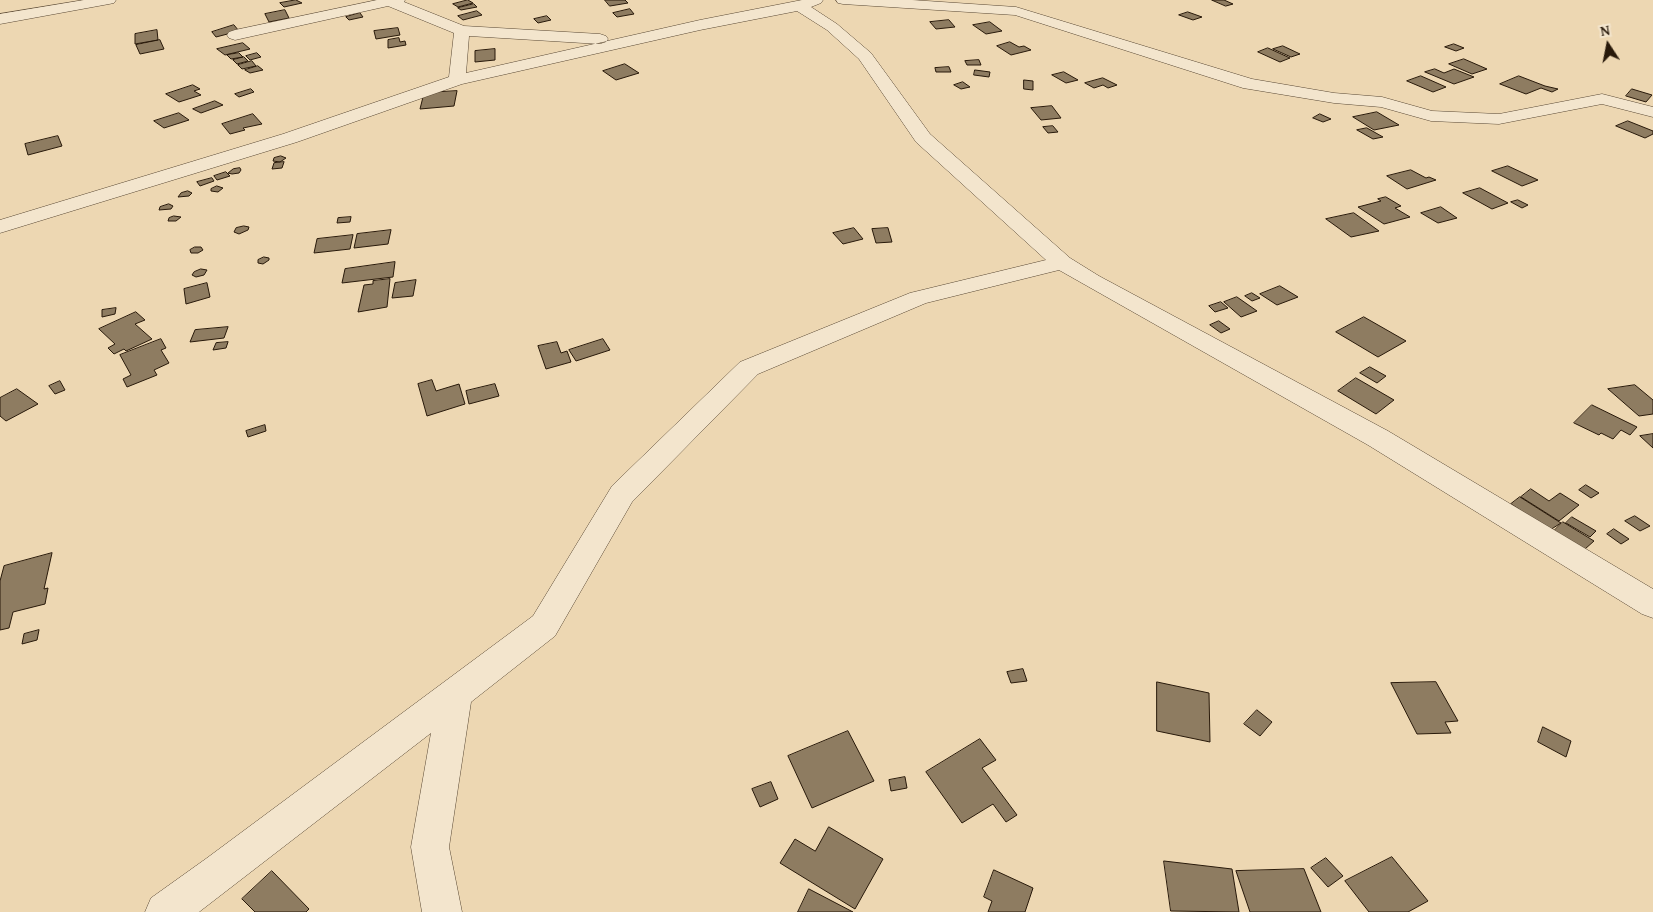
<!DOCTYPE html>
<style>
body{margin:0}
#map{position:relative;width:1653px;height:912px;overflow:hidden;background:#edd7b2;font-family:"Gentium Book Plus",serif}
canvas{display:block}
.north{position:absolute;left:1583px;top:20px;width:50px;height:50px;-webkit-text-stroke:4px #f3e5cd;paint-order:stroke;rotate:349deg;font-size:14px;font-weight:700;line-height:20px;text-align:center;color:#28190a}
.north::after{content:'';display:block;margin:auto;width:18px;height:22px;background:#28190a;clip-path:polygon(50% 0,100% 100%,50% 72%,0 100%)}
</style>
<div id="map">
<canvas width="1653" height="912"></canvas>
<div class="north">N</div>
</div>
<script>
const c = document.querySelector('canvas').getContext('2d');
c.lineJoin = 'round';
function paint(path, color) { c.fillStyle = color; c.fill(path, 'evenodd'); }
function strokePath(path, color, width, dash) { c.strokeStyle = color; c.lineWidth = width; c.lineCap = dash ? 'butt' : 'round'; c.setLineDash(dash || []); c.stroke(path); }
const building = new Path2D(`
 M296,0L302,3L284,7L280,3Z
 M468,0L473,3L458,7L453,4Z
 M605,0H625L628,3L610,6Z
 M1212,0H1224L1233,4L1226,6Z
 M474,4L477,7L461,10L458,8Z
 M630,9L634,14L617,17L613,13Z
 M285,10L289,18L269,22L265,14Z
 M477,11L482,15L463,20L458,16Z
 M1188,12L1202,17L1193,20L1179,15Z
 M360,13L363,17L349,20L346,17Z
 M547,16L551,20L538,23L534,19Z
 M949,20L955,27L936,29L930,22Z
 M990,22L1002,31L986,34L973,25Z
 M234,25L239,31L216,37L212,32Z
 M398,28L400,35L376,39L374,31Z
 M157,30L158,40L135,44V34Z
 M399,38L400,42L405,41L406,45L388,48V40Z
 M160,40L164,49L140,54L136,45Z
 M1010,42L1019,47L1024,46L1031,50L1011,55L997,46Z
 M243,43L250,49L225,55L217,49Z
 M1454,44L1464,48L1456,51L1445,47Z
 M1283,46L1300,54L1291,57L1273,49Z
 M1268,48L1290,58L1280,62L1258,52Z
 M495,49V60L475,62V51Z
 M239,53L243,57L231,59L227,55Z
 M257,53L261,57L250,60L246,56Z
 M244,57L248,61L237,64L233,60Z
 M1464,59L1487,69L1472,74L1449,64Z
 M979,60L981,65H967L965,61Z
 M252,61L256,66L242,69L238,65Z
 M625,64L639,73L616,80L603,71Z
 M258,66L263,70L250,73L245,70Z
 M949,67L951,72H936L935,68Z
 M1435,69L1444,73L1454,69L1474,77L1454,84L1425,72Z
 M975,70L990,72L989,77L974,75Z
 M1064,72L1078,80L1066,83L1052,75Z
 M1421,76L1446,87L1433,92L1407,81Z
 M1519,76L1545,86L1558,89L1552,92L1541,88L1526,94L1500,84Z
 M1103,78L1117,85L1108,88L1103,85L1094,88L1085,83Z
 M1024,80L1033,81V90L1024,89Z
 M963,82L970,87L961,89L954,85Z
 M193,85L200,89L194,91L201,95L179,102L166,94Z
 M251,89L254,92L239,97L235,94Z
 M1632,89L1652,95L1646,102L1626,96Z
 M457,91L454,106L420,109L424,93Z
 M215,101L223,105L201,113L193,109Z
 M1052,106L1061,118L1041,120L1031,108Z
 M1377,112L1399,125L1374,130L1353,117Z
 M179,113L189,120L164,128L154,121Z
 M253,114L262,124L243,128L245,130L230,134L222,124Z
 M1320,114L1331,119L1323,122L1313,118Z
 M1628,121L1653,131V134L1645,138L1616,126Z
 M1053,126L1058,132L1048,133L1043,127Z
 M1367,128L1383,137L1373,139L1357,130Z
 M58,136L62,146L28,155L25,144Z
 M281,156L286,158L280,162L273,161L274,158Z
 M284,162L282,168L272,169L274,163Z
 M1508,166L1538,180L1522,186L1492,171Z
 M240,168L241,170L239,173L232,174L228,173L233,169Z
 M1411,170L1426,178L1429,177L1436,180L1407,189L1387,176Z
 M226,172L230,176L217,180L214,176Z
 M212,178L214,181L200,186L197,182Z
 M217,186L223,188L218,192L211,191V189Z
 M1480,188L1508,203L1492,209L1463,193Z
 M188,191L192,193L189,196L178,197L181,193Z
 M1386,197L1401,206L1395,208L1410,217L1384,224L1358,207L1381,201L1378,199Z
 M1518,200L1528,205L1522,208L1511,202Z
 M169,204L173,206L171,209L159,210L160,207Z
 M1441,207L1457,218L1438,223L1421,213Z
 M1354,213L1379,231L1351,237L1326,219Z
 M174,216L181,217L176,221H168L169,218Z
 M351,217L350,222L337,223L338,218Z
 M244,226L249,227L248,230L239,234L234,232L236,228Z
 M854,228L863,239L843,244L833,233Z
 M888,228L892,242L876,243L872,229Z
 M391,230L388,244L354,248L357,234Z
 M353,235L350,249L314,253L317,239Z
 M195,247H201L203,250L198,253H191L190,250Z
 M264,257L269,258V260L263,264L258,263V260Z
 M395,262L393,277L342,283L345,269Z
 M201,269L207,270L204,275L196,277L192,275L194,272Z
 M390,279L387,307L358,312L364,285L373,284V281Z
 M416,280L413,296L392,298L395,283Z
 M207,283L210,297L186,304L184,289Z
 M1280,286L1298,297L1277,305L1260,294Z
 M1252,293L1260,298L1252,301L1245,296Z
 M1237,297L1257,311L1241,317L1224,302Z
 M1221,302L1228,308L1215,312L1209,306Z
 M116,308L115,314L102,317V310Z
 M136,312L145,320L135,324L152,339L126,351L124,349L114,354L108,348L115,344L99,329Z
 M1364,317L1406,341L1378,357L1336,332Z
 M1219,321L1230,329L1221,333L1210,325Z
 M228,327L224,338L190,342L195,330Z
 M161,339L166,348L161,350L169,363L154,370L157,375L127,387L123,379L131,375L120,355Z
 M603,339L610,350L576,361L569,350Z
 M228,342L226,348L213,350L216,343Z
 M557,342L561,353L567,351L571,362L546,369L538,346Z
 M1370,367L1386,376L1377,383L1360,373Z
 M1356,378L1394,400L1376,414L1338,391Z
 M432,380L436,391L459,384L465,404L427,416L418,384Z
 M60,381L65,390L55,394L49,386Z
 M495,384L499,396L469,404L466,391Z
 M1635,385L1653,400V414L1639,416L1608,389Z
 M17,389L38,404L6,421L0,416V398Z
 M1592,405L1637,427L1630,435L1621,430L1613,439L1601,433L1599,435L1574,423Z
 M265,425L266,431L248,437L246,431Z
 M1653,434V448L1640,436Z
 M1586,485L1599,493L1591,498L1579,490Z
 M1531,489L1549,501L1560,493L1579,505L1559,521L1521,497Z
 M1520,497L1561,523L1550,530L1511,504Z
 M1635,516L1650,526L1640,531L1625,521Z
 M1572,517L1596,531L1590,537L1566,523Z
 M1563,522L1594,541L1585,549L1554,531Z
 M1614,529L1629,539L1621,544L1607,534Z
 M52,553L44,589L48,588L45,604L13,612L9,628L0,630V581L4,566Z
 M39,630L37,640L22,644L24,634Z
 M1023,669L1027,681L1011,683L1007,672Z
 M1157,682L1209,693L1210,742L1157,731Z
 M1436,682L1458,721L1445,722L1451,733L1417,734L1391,683Z
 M1257,710L1272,722L1260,736L1244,724Z
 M1543,727L1571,741L1566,757L1538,742Z
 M848,731L874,781L812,808L788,756Z
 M980,739L996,760L982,768L1017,815L1006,822L993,804L962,823L926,772Z
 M905,777L907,788L891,791L889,780Z
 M771,782L778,799L760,807L752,789Z
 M829,827L883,859L855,909L780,863L795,839L815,851Z
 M1392,857L1428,901L1408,912H1369L1345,881Z
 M1326,858L1343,876L1328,887L1311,868Z
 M1164,861L1232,869L1239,912L1171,911Z
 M1304,869L1321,912H1250L1236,871Z
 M994,870L1033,888L1025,912H988L992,901L984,897Z
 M272,871L309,909L306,912H255L242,899Z
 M809,889L853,912H798Z`);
const street = new Path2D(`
 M84,0H116L114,3L109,4L0,24V14Z
 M377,0H405L404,2L464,26L600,34L606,36L608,39L606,42L600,44L469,36L466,73L700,20L802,0H823L821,3L811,7L837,24L871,53L930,134L1070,258L1099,276L1388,431L1653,589V618L1642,614L1368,445L1059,270L926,303L758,374L632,502L555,636L471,702L449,847L462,912H422L411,847L431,733L199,912H145L151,898L207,858L533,616L612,486L740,362L910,293L1046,260L916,142L859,59L827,30L797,11L700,30L462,84L297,142L0,233V220L283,134L449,77L454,33L388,6L235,40L229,38L227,35L229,32L235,30Z
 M836,0H912L1016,7L1252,79L1334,93L1382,97L1432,111L1499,114L1602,94L1653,107V117L1602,104L1499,124L1431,121L1381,107L1334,103L1243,88L1015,15L843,4L838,3Z`);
paint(building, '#8e7c61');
strokePath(building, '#28190a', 1);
strokePath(street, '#594834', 1);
paint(street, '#f3e5cd');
</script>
